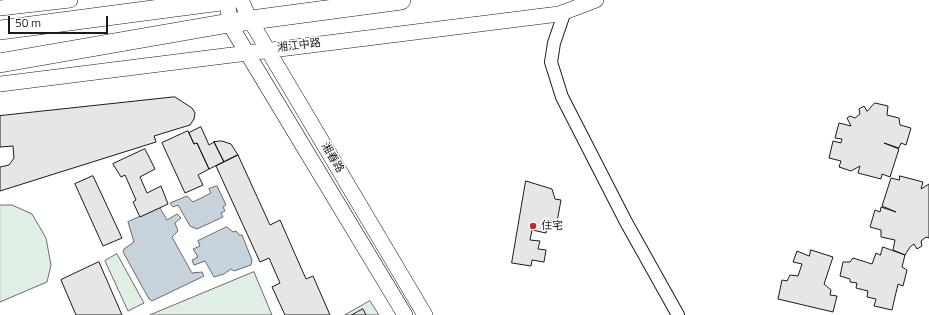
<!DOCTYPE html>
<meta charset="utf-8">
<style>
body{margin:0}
#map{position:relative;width:929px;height:315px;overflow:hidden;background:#fff;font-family:"Titillium Web",sans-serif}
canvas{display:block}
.scale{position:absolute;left:8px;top:16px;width:100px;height:18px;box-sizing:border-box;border:2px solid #1a1a1a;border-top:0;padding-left:5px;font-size:12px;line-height:14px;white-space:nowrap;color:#1a1a1a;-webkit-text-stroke:3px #fff;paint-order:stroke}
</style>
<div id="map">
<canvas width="929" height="315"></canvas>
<div class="scale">50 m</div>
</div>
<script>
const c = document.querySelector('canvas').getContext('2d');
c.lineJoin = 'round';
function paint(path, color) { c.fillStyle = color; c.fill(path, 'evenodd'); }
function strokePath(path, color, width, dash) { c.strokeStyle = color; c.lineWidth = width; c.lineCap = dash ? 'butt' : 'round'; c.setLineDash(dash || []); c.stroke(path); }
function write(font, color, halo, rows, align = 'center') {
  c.font = font + ' "Titillium Web","Noto Sans SC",sans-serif'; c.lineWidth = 3; c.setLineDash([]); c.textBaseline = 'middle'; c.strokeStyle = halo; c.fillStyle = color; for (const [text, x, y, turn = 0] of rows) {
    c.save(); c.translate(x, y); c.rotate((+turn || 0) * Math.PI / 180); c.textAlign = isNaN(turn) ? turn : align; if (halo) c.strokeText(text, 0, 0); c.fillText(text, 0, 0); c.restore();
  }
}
const green = new Path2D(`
 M0,205H12L32,214L46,238L51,265L47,282L0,302Z
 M117,254L144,303L128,311L105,261Z
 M254,272L272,315H150Z
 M370,301L379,315H345Z`);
const water = new Path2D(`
 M217,186L226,205L223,207L225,211L221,213L223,217L197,229L190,226L178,205L173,207L170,203L187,196L193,202L211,193L209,189Z
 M160,208L167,220L177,214L181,218L175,223L178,231L172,237L192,273L202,272L204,276L152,301L149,299L123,252L124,249L134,242L128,222Z
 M227,227L233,232L236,231L239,235H242L252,260L251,265L234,271L231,269L224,274L214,277L205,261L194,265L192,260L198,257L193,249L200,246L198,241Z`);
const building = new Path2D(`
 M175,97L192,108L195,113L194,119L190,125L154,136L156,142L0,191V167L9,165L14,158L13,146L0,147V116Z
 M875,103L888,106L887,115L899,118L900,125L911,128L906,145L901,143L899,148L884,143L899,149L890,177L882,174L881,179L858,173L860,166L851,171L839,167L841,161L829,158L833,141L841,143L842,139L835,138L839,123L851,126L847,118L850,116L855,118L860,114L859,109L864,106L867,111Z
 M201,127L209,145L214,142L224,162L209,169L197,143L194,144L189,133Z
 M188,131L194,144L197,143L209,169L198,175L203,185L185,193L162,143Z
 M222,141L231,144L238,155L224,162L214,142Z
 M145,149L155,169L140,177L147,193L161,186L168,204L140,217L133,202L136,200L125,175L121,177L113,164Z
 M238,155L270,225L280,220L306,279L313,276L330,315H285L272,287L280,283L269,258L260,262L216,166Z
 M93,176L122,238L103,246L75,184Z
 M900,176L923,182L921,189L929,184V238L926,237L921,241L922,246L917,249L914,244L910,247L905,255L893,250L895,240L881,237V230L870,227L875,210L880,212L881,207L896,212L882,206L891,178L899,180Z
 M526,181L552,189L555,199L561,200L557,222L548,220L546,233L532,230L530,240L540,241L538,249L546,250L544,262L532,260L531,266L512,263Z
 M883,247L905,255L902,267L907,270L903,286L898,284L892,310L874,306L876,299L867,297L868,291L856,288L857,283L850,282V279L840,276L843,262H850L853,258L872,264L876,253L880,255Z
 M811,250L833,257L824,284L831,290L830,295L837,296L833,312L778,299L782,280L787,281L790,275L798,276L802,264L793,262L797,251L809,256Z
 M99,262L122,315H76L61,280Z
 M363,309L366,315H352Z`);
const minor = new Path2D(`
 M565,11L554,43L551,62L562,97L626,222L678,315`);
const tertiary = new Path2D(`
 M228,0L229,23L405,315
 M241,0L250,20L425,315
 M0,8L70,0
 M0,84L559,14L596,0`);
const primary = new Path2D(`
 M0,30L228,0
 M0,63L229,23L401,0`);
const markers = [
 [533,226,4,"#c62828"]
];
const streetNames = [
 ["湘江中路",299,46,-7],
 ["湘春路",332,158,59]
];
const poiNames = [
 ["住宅",541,226]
];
paint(green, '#e0efe3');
strokePath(green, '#6a6a6a', 1);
paint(water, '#c6d2dc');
strokePath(water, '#6a6a6a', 1);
paint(building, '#e6e6e6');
strokePath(building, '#1a1a1a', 1);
strokePath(minor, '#1a1a1a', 14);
strokePath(tertiary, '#1a1a1a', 16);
strokePath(primary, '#1a1a1a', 20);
strokePath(minor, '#fff', 12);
strokePath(tertiary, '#fff', 15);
strokePath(primary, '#fff', 19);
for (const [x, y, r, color] of markers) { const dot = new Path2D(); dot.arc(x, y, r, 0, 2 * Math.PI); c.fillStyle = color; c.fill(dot); strokePath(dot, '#fff', 1.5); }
write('11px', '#1a1a1a', '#fff', streetNames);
write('11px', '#1a1a1a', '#fff', poiNames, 'left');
</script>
